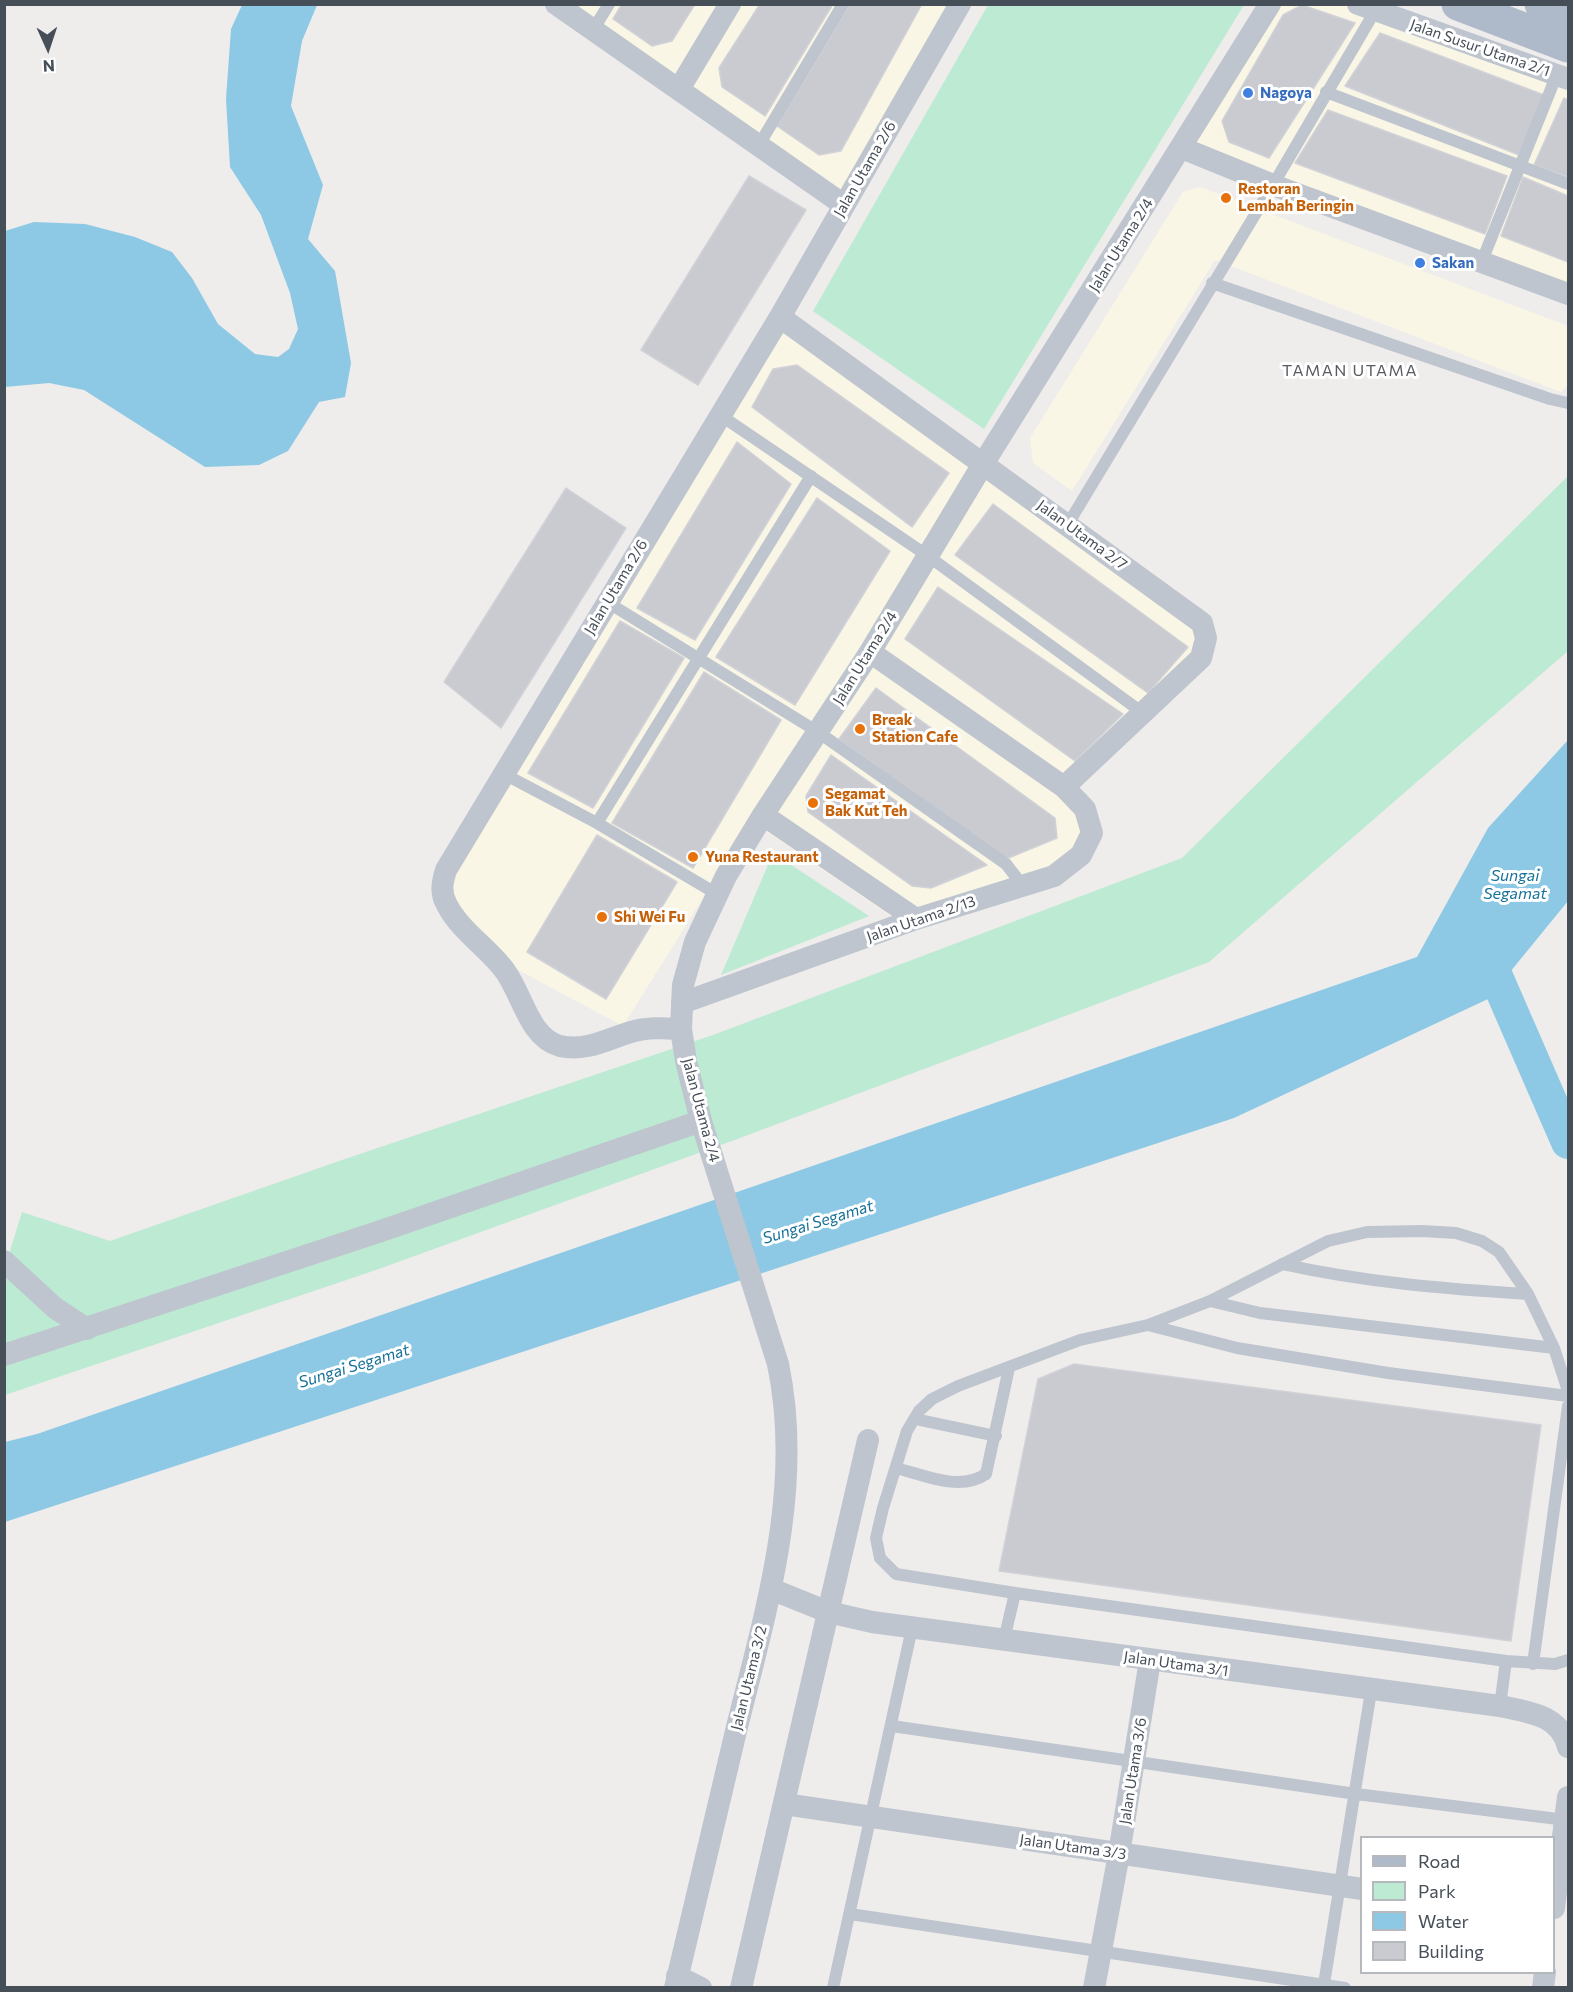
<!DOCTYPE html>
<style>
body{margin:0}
#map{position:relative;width:1573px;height:1992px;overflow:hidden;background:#efecec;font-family:Commissioner,sans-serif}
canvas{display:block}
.frame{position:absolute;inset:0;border:6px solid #464e58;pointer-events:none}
.legend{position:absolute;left:1360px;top:1836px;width:195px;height:138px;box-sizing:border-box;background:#fff;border:2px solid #b5b8bc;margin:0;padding:8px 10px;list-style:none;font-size:18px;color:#464e58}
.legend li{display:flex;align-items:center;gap:12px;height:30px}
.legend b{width:30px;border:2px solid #b5b8bc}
.north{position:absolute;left:18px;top:18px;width:60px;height:60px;-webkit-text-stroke:4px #fff;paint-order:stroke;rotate:177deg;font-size:16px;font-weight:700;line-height:24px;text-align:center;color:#464e58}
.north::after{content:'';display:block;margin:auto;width:21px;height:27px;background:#464e58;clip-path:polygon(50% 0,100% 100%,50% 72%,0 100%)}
</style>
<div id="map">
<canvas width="1573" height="1992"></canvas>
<div class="frame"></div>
<ul class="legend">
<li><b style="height:8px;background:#aeb9c9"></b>Road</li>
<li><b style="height:16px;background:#bdead3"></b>Park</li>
<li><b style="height:16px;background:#8dc9e4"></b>Water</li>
<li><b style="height:16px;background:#cacbd1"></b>Building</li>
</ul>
<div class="north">N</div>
</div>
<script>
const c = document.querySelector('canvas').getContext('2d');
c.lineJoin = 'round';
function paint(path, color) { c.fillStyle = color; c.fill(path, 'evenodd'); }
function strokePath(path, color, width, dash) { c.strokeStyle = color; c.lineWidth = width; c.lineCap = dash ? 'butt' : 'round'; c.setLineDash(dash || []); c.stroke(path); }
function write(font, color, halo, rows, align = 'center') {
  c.font = font + ' Commissioner,sans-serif'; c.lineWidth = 6; c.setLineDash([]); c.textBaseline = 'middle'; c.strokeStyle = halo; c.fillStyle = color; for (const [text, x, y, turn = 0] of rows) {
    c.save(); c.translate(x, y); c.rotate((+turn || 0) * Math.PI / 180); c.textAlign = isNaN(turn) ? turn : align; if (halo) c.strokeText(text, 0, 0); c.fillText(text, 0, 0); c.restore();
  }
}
const commercial = new Path2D(`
 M543,5H968L846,217Z
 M1261,5H1378L1568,75V301L1172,151Z
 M1200,187L1568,326V385L1561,392L1215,260L1072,491L1033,463L1030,438L1183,192Z
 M769,318L1213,638L1076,786L1088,861L910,929L751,821L623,1026L507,964L452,901L441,864Z`);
const green = new Path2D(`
 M988,5H1244L984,429L813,311Z
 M1568,476V651L1209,962L740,1138L376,1270L5,1395V1267L22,1212L110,1241L342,1160L713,1035L1182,858Z
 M773,853L869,916L721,975Z`);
const water = new Path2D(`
 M242,5H317L302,41L291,106L323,185L308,239L335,271L351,363L345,397L319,402L288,451L259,465L205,467L84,390L49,383L5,387V231L34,222L85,224L135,237L172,252L192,278L218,324L255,354L278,357L289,349L298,329L290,293L261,215L230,167L226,99L231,29Z
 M1568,740V901L1488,999L1234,1118L5,1522V1442L37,1434L1417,957L1488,828Z`);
const river = new Path2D(`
 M1484,949L1568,1142`);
const building = new Path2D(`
 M622,4H695L672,41L652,46L613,19Z
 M760,4H833L765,116L722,87L719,68Z
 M850,4H922L841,151L819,155L777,126Z
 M1302,5L1355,23L1269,158L1229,142L1222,121L1283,15Z
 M1380,33L1544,95L1519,155L1345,86Z
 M1564,98L1568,100V177L1534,165Z
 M1328,110L1507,176L1485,234L1295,163Z
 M749,176L806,210L698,385L641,350Z
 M1523,177L1568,196V262L1501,236Z
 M797,365L949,473L912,527L752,407L773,369Z
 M737,442L791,484L695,640L637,608Z
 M566,488L626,528L501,728L444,682Z
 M817,498L890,551L795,705L716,657Z
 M993,504L1188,647L1148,693L955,555Z
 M938,587L1123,714L1075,761L905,639Z
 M620,621L684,658L593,808L528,773Z
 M704,672L781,720L693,868L612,823Z
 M876,688L1055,818L1057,838L1006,859L839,739Z
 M831,755L987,865L931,888L912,886L808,812L806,796Z
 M597,835L677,882L606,999L527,952Z
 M1074,1364L1541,1425L1511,1641L999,1571L1038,1379Z`);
const lane = new Path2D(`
 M593,30L609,4
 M1326,92L1568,184
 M759,145L843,4
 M1482,261L1557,74
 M1212,283L1550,399L1568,403
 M720,415L928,556L1143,713
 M1068,524L1273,185L1375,11
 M607,602L818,732L1006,864L1023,886
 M502,773L597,823L717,894
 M597,823L811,476
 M1282,1264C1363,1282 1445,1289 1528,1294
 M1210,1301L1260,1313L1554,1348
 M1148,1325L1237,1348L1388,1373L1568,1396
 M915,1419L996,1436
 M896,1468C924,1475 960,1492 986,1474L1009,1368
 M1015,1593L896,1574L880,1558L876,1538L883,1508L907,1431L919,1411L932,1399L958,1386L1080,1340L1148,1325L1210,1301L1328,1241L1367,1232L1422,1231L1456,1233L1482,1241L1499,1252L1528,1294L1554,1348L1568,1391
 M1004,1640L1015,1593L1506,1661
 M1533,1664L1568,1406
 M1500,1706L1506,1661L1555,1664L1568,1660
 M892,1726L1356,1794L1566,1820
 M850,1914L1345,1988
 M1324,1984L1371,1691
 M833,1988L912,1628`);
const street = new Path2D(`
 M556,4L844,205
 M1358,4L1568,79
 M679,89L730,4
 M1182,148L1273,185L1568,294
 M780,317L1202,623L1206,638L1201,658L1064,787
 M763,815L916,919
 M682,1003L916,919L1054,876L1081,855L1092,833L1085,809L1064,787L870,652
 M681,1029C664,1028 647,1027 631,1032C607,1039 586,1052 560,1046C527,1037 522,990 502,967C484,945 460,930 447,905C440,893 442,883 446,870L780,317L960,4
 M4,1261L55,1308L87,1329
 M4,1355L378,1232L701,1121
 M771,1589L828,1612L872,1622L1500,1706C1529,1712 1560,1715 1568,1747
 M784,1804L1362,1889
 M1554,1908L1568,1797
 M677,1976L701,1988
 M675,1988C695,1902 715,1816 736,1731C766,1610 804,1488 778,1364L701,1121L686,1061L681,1029L683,985L695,942L726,876L763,815L870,652L983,464L1270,4
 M741,1988L868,1440
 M1094,1988L1119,1854L1150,1660
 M1543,1988L1545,1972`);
const primary = new Path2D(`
 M1458,4L1568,46
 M1541,4L1568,15`);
const markers = [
 [1248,93,6,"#3f7fe0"],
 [1226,198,6,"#e8710a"],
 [1420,263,6,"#3f7fe0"],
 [860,729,6,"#e8710a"],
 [813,803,6,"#e8710a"],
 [693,857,6,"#e8710a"],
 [602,917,6,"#e8710a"]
];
const streetNames = [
 ["Jalan Susur Utama 2/1",1480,48,19],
 ["Jalan Utama 2/6",865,169,-60],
 ["Jalan Utama 2/4",1121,245,-58],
 ["Jalan Utama 2/7",1082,535,36],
 ["Jalan Utama 2/6",616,587,-59],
 ["Jalan Utama 2/4",865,658,-58],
 ["Jalan Utama 2/13",921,919,-19],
 ["Jalan Utama 2/4",701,1110,75],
 ["Jalan Utama 3/1",1176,1664,8],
 ["Jalan Utama 3/2",749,1678,-76],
 ["Jalan Utama 3/6",1133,1771,-81],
 ["Jalan Utama 3/3",1073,1847,8]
];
const shopNames = [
 ["Nagoya",1260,93],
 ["Sakan",1432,263]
];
const foodNames = [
 ["Restoran",1238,189],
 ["Lembah Beringin",1238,206],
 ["Break",872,720],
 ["Station Cafe",872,737],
 ["Segamat",825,794],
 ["Bak Kut Teh",825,811],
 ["Yuna Restaurant",705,857],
 ["Shi Wei Fu",614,917]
];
const neighbourhoodNames = [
 ["TAMAN UTAMA",1350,371]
];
const waterNames = [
 ["Sungai",1515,876],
 ["Segamat",1515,894],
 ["Sungai Segamat",818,1222,-17],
 ["Sungai Segamat",354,1366,-17]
];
paint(commercial, '#faf6e6');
paint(green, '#bdead3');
paint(water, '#8dc9e4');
strokePath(river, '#8dc9e4', 34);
paint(building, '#cacbd1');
strokePath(building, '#d1d2d7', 1.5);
strokePath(lane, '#bec5ce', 12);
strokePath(street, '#bec5ce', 22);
strokePath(primary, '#aeb9c9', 33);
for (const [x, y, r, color] of markers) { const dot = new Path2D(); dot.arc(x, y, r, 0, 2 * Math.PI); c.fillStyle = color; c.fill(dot); strokePath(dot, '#fff', 2); }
write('15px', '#464e58', '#fff', streetNames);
write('bold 15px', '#366cbe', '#fff', shopNames, 'left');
write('bold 15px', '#c56008', '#fff', foodNames, 'left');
c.letterSpacing = '1.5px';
write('16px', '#5a5c61', '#fff', neighbourhoodNames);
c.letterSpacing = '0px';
write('italic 16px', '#17719a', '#fff', waterNames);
</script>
